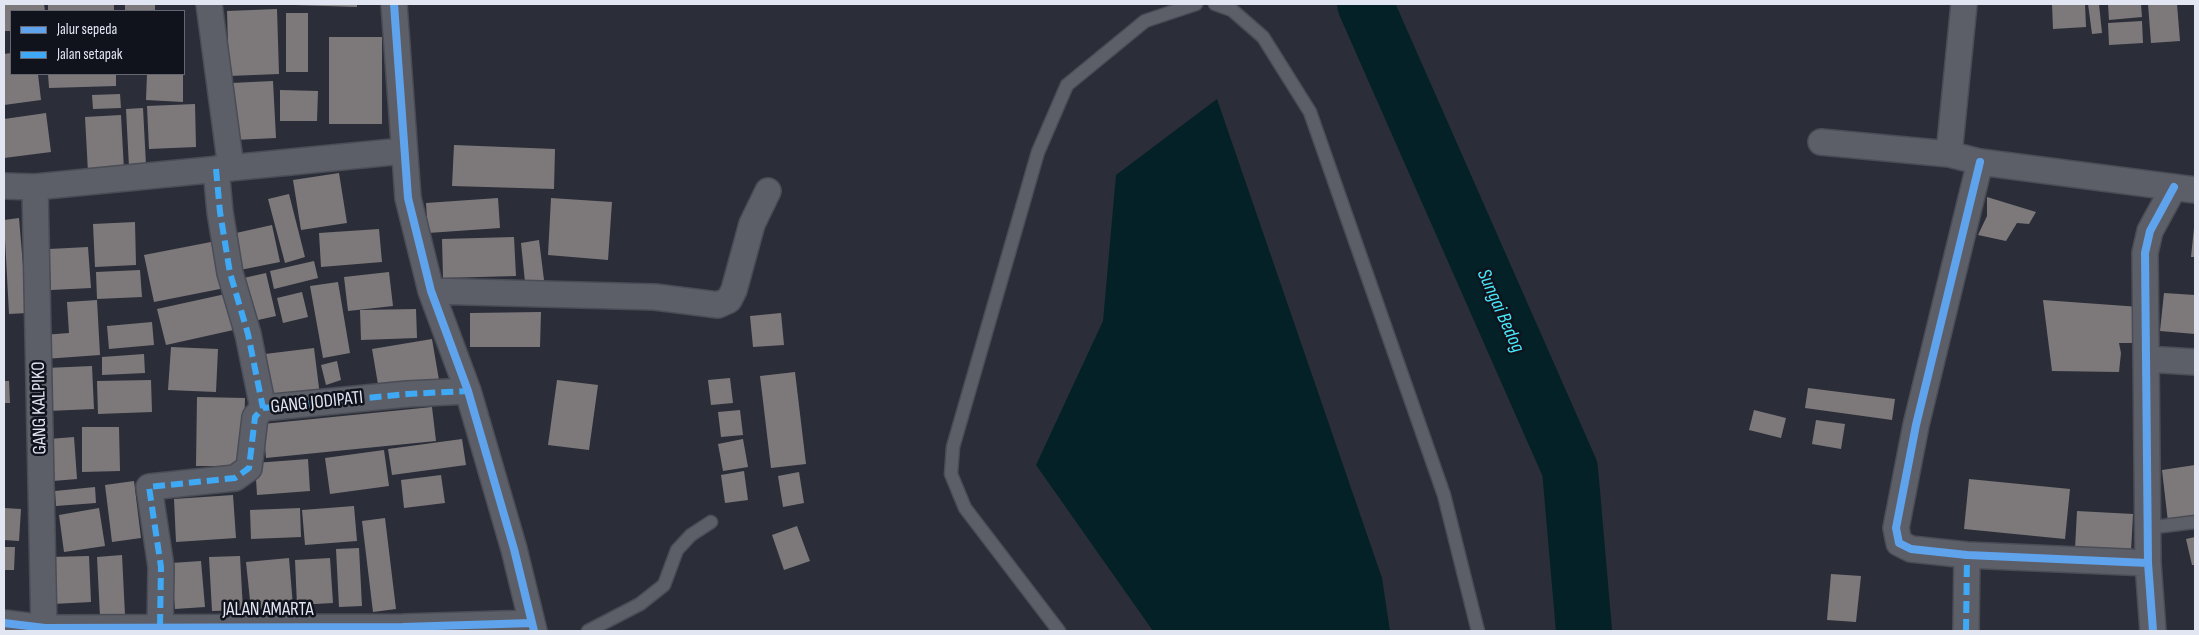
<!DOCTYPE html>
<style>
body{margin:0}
#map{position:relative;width:2199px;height:635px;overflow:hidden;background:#2b2e38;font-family:"Sofia Sans Condensed",sans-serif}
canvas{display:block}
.frame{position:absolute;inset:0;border:5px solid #e2e6f3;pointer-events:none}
.legend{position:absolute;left:10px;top:10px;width:175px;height:65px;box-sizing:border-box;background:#11131c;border:1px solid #656772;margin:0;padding:6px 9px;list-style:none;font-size:15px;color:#e2e6f3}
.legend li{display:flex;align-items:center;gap:10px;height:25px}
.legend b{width:25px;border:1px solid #656772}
</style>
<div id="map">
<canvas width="2199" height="635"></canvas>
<div class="frame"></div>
<ul class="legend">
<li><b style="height:6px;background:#60a3ed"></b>Jalur sepeda</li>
<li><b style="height:6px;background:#3fa9f5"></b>Jalan setapak</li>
</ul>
</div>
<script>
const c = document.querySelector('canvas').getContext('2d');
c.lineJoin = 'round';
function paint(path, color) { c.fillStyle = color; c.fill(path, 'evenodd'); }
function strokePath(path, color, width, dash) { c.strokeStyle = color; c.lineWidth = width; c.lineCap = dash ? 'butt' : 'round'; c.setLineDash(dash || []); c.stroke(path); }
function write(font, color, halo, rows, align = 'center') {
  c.font = font + ' "Sofia Sans Condensed",sans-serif'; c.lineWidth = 5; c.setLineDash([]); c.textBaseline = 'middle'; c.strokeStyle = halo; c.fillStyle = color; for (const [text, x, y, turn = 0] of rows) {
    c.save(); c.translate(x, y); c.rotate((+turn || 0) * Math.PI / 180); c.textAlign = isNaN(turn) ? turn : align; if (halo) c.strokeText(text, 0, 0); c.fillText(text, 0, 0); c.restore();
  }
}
const water = new Path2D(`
 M1217,99L1382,578L1390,631H1153L1036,465L1103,321L1116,175Z`);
const river = new Path2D(`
 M1365,4L1570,469L1584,631`);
const building = new Path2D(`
 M4,4H44L45,11H11V31H4Z
 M48,4H114V11H48Z
 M125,4H155V11H125Z
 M294,4H357V7L294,5Z
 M2052,4H2085L2086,27L2053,29Z
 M2088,4H2099L2102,33L2092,34Z
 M2108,4H2141L2142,17L2109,20Z
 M2148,4H2177L2180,41L2151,43Z
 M277,9L279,74L229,76L227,11Z
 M286,13H308V72H286Z
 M2142,21L2143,43L2109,45L2108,23Z
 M329,37H382V124H329Z
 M11,53V74H38L41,100L4,105V54Z
 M48,74H116V86L49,88Z
 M147,74H183V102L146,100Z
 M273,81L276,138L234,140L231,83Z
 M280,90L318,91L317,121H280Z
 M120,94L121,108L93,109L92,95Z
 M195,104L196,147L149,149L147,106Z
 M143,108L146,165L129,167L126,109Z
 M46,113L51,152L4,158V119Z
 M121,115L124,170L88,172L85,117Z
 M454,145L555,149L554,189L452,186Z
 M339,173L347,223L301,230L293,180Z
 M289,194L305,257L285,263L268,199Z
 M1987,197L2036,212L2029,224L2017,223L2006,241L1978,235L1987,216Z
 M498,198L500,228L428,233L426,203Z
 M551,198L612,202L608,260L548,255Z
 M19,218L27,313L9,314L4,220Z
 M135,222L136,265L95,267L93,224Z
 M272,225L280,262L235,271L227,235Z
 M2194,228H2195V257H2191Z
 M379,229L382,262L321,267L319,233Z
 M514,237L516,276L443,278L442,239Z
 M539,240L544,280L525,282L521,243Z
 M216,241L225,288L154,302L144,255Z
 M88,247L91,288L51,290L49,249Z
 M314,261L318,278L274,289L270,271Z
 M140,270L142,297L97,299L96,272Z
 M389,272L393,306L348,311L344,277Z
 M266,273L276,316L249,322L239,279Z
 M338,282L350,353L323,358L310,286Z
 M302,292L308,317L283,323L277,298Z
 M230,293L238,329L166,345L157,309Z
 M2164,293L2195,295V334L2160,331Z
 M97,300L100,355L44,359L43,335L69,333L67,302Z
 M2043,300L2140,307L2144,343H2119L2121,353L2119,372L2052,371Z
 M416,309L417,338L361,340L360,310Z
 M541,312L540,347H470V313Z
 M781,313L784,345L753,347L750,316Z
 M152,322L154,345L109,349L107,326Z
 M432,339L440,386L380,396L372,349Z
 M171,347L218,349L216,392L168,390Z
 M314,348L320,396L271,402L265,354Z
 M144,354L145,373L102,375V357Z
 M337,361L341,380L326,385L321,365Z
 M92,366L94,409L48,411L46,368Z
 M795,372L806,464L771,468L760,376Z
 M730,378L733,403L711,405L708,380Z
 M151,380L152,412L98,414L97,381Z
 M557,380L598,385L589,450L548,445Z
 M4,381H9L10,403H4Z
 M1808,388L1895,399L1892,420L1805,408Z
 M197,397L245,398L243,466H196Z
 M432,407L436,441L266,458L263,424Z
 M740,410L743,435L721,437L718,412Z
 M1754,410L1786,418L1781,438L1749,430Z
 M1816,420L1845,424L1841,449L1812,444Z
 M82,427H119L120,471L82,472Z
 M74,437L77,479L53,481L49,439Z
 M462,439L466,465L392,475L388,449Z
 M743,439L748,467L723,471L718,444Z
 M384,450L389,486L330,494L325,458Z
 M308,459L310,491L257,495L255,463Z
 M2195,465V517L2168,522L2162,470Z
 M744,471L748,500L725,503L721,475Z
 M799,472L804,503L783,507L778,476Z
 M441,475L445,503L404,508L401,480Z
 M1969,479L2070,489L2065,539L1964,529Z
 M134,481L141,538L112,542L105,485Z
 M95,487L96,503L56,506L55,491Z
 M233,495L236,538L176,542L174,499Z
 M354,506L357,541L305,545L302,510Z
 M4,508L21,509L19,541L4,540Z
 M99,508L105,546L64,552L59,515Z
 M300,508L301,537L251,539L250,510Z
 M2077,511L2133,514L2131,552L2075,549Z
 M385,518L396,609L373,612L362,521Z
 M797,526L810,561L784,570L772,535Z
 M2195,537V565H2192L2186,539Z
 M4,547H15L14,570H4Z
 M359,548L362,606L339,607L336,549Z
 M122,555L125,615L100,617L97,557Z
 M89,556L91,602L53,604L51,557Z
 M240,556L243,610L212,611L209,557Z
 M289,558L293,606L251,610L246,562Z
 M330,558L333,603L297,605L295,560Z
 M201,561L205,607L175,609L171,563Z
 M1831,574L1861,576L1856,622L1827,620Z`);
const lane = new Path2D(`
 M1215,4L1232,10L1263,37L1310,112L1444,495L1478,631
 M2147,528L2195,522
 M588,631L640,604L664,585L677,550L691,535L711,522
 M1059,631L965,508L951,474L953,447L1038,152L1067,85L1145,21L1196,4`);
const street = new Path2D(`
 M209,4L231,168
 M394,4L408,198L431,291L468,391L514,549L534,631
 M1821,142L1949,154L1980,162L2195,190
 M1949,154L1964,4
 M1980,162L1916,425L1896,528L1899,543L1911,549L1967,555L2148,563
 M216,169L220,212L230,273L248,334L263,408
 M4,186L35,187L403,151
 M35,187L44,631
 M431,291L655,297L718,305L729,300L734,290L752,224L768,191
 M2146,359L2195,362
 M4,623L45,628L403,627L532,623
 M160,631L161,567L149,487L235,478L249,468L255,417L263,408L407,394L468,391
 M1966,631L1967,555
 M2153,631L2148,563L2145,253L2150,231L2174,187`);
const quiet = new Path2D(`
 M216,169L220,212L230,273L248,334L263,408
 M160,626L161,567L149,487L235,478L249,468L255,417L263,408L407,394L468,391
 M1966,631L1967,555`);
const cycleway = new Path2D(`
 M394,4L408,198L431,291L468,391L514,549L534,631
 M1980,162L1916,425L1896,528L1899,543L1911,549L1967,555L2148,563
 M4,623L45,628L403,627L532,623
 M2153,631L2148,563L2145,253L2150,231L2174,187`);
const streetNames = [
 ["GANG JODIPATI",317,403,-6],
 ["GANG KALPIKO",40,408,-91],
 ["JALAN AMARTA",268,610]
];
const waterNames = [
 ["Sungai Bedog",1500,311,66]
];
paint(water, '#042127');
strokePath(river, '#042127', 56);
paint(building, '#7d797b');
strokePath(lane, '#4a4c56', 15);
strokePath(street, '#4a4c56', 28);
strokePath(lane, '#5d5f68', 12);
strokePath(street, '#5d5f68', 25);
strokePath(quiet, '#3fa9f5', 6, [12, 6]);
strokePath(cycleway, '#60a3ed', 8);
write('19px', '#e2e6f3', '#11131c', streetNames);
write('italic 20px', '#48e7fa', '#11131c', waterNames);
</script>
